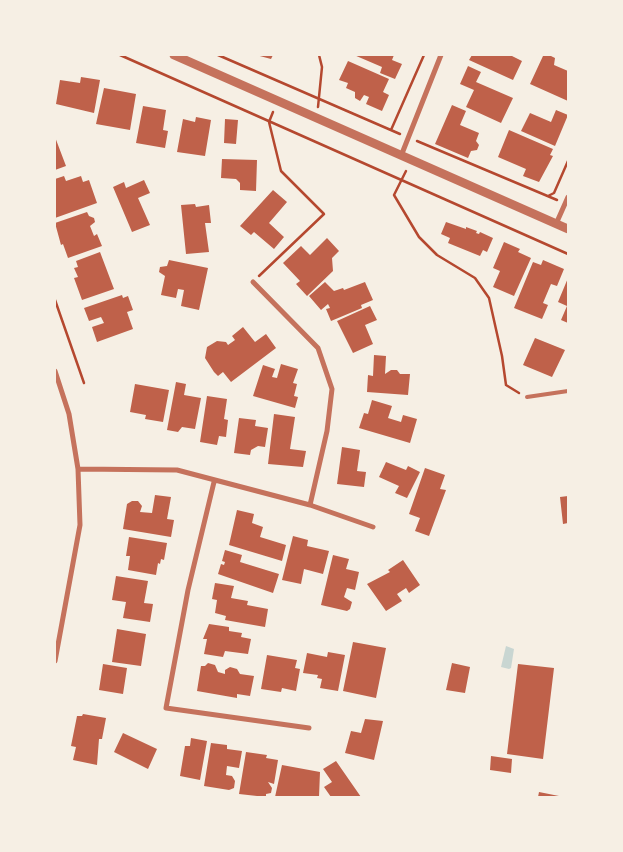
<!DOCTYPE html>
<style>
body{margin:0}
#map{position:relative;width:623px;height:852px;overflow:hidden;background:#f6efe4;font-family:"Times New Roman",serif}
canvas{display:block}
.frame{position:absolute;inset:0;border:56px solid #f6efe4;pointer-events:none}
</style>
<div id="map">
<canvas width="623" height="852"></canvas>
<div class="frame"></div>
</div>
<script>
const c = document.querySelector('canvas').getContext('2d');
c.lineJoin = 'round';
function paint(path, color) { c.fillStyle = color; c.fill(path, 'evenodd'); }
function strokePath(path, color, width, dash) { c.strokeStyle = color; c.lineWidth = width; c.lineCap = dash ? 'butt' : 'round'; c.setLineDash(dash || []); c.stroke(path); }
const water = new Path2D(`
 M506,646L514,649L511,668L509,669L501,667Z`);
const building = new Path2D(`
 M256,55H273L271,59Z
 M354,55H394L392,60L402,64L395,79L380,73L382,67Z
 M472,55H510L522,61L513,80L469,60Z
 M549,55L555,58L554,65L568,71V101L530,84L543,56Z
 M348,61L389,79L383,92L389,95L382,111L366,104L369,97L364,95L360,101L355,98V92L346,88L348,83L339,80Z
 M468,66L481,72L476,82L513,98L501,123L466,107L474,90L460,84Z
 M81,77L100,80L94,113L56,104L60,80L80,83Z
 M104,88L136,94L130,130L96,124Z
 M452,105L466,111L460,125L479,133L476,141L479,145L477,150L471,151L468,158L435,144Z
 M143,106L166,110L163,130L168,131L165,148L136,143Z
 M556,110L568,115L555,146L521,131L530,113L551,122Z
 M196,117L211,120L205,156L177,152L183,119L195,122Z
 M225,119L238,120L236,144L224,143Z
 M509,130L553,149L550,155L553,156L539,182L523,176L526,169L498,157Z
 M55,137L66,166L55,170Z
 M222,159L257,160L256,191L240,190V183L236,179L221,178Z
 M64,176L66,181L81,176L83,182L89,180L97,203L55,218V179Z
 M144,180L150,193L138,198L150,225L132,232L113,187L124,182L126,188Z
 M273,190L287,202L269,223L284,237L274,249L254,232L251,235L240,226Z
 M195,204L196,207L209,205L211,223H205L209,252L186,254L181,205Z
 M87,212L89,216L94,218L95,222L90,226L94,236L97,234L102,246L68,258L63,244L61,245L55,223Z
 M446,222L466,229V227L477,231L476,233L479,234L480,232L493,238L487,252L483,250L480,256L448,243L450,238L441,234Z
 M327,238L339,251L332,258L333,271L307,296L296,284L300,281L283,263L301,246L310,255Z
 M504,242L520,249L518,252L531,258L514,296L493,287L500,271L493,268Z
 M100,252L114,289L82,300L74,278L78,277L74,268L78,267L76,261Z
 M169,260L208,268L199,310L181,306L184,290L178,289L176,298L161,295L165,276L159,272L160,267L167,266Z
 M543,260L564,269L557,286L551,284L543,303L548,305L542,319L514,308L533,262L541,265Z
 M568,278V323L561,320L567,306L558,302Z
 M325,282L334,291L343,288L344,290L365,282L373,300L361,305L362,308L331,321L326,309L330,308L328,304L321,310L309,296Z
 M122,295L123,298L128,296L133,310L127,312L133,329L97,342L92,327L104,323L101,317L89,321L84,308Z
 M370,306L377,320L365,325L373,344L353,353L337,321Z
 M243,327L255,342L266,334L276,348L231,382L223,372L218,376L214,372L205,358L207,347L217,341L226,342L228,345L235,340L232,336Z
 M535,338L565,350L552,377L523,365Z
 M374,355L386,356L385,374L391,370H397L400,374H410L408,395L367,392L368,375L373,376Z
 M281,364L298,369L293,383L297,384L294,396L298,397L295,408L253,396L263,365L275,369L272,377L277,378Z
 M176,382L186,384L184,395L201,398L195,429L182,427L178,432L167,430Z
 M135,384L169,390L163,422L145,419L146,415L130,412Z
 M207,396L227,399L224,419L228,420L226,437L219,436L217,445L200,442Z
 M372,400L392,406L388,418L401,422L403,415L417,419L410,443L359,428L364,413L368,414Z
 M274,414L295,417L290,449L306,451L303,467L268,464Z
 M239,418L256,420L255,426L268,428L265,447L258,446L251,450L250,455L234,453Z
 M342,447L360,450L357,471L366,472L364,487L337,484Z
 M386,462L406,470L408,466L420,472L407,498L395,493L399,486L379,477Z
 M425,468L445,475L440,489L446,490L429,536L415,531L420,518L409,514Z
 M155,495L171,497L167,519L174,520L171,537L123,529L127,504L132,501H138L142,506L140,512L152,513Z
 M568,496V523L563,524L560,497Z
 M237,510L254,514L252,523L263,527L260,537L286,545L282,561L229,545Z
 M293,536L308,540L307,546L329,551L323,574L304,569L301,584L282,580Z
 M129,537L167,543L164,560L161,559L160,564L158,563L156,575L128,570L130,556H126Z
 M225,550L242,555L240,562L279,574L273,593L218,574L221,564L224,565L225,562L222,561Z
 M333,555L349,559L346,569L359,572L355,590L347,588L344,597L352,602L350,609L347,611L321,605Z
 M403,560L420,585L409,593L406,588L397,594L402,601L386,611L367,584L390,572L388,570Z
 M116,576L148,581L144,603L153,604L150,622L123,618L126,602L112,600Z
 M215,583L234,586L231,598L248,601L247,605L268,609L265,627L225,620L226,616L215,613L217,600L212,599Z
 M209,624L229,627V631L242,633L241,637L251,639L248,654L225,651L223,657L204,654L207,639H203Z
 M117,629L146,634L141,666L112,662Z
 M353,642L386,648L376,698L343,691Z
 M328,652L345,655L338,691L320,688L322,679L317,678L318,675L303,673L307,653L327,657Z
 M267,655L297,660L295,668L300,669L296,691L282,688L281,692L261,689Z
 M208,663L215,665L218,672L225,674V670L230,667L237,669L240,674L254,676L250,696L237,694V698L197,691L201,666H205Z
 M452,663L470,667L465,693L446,690Z
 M103,664L127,668L123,694L99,690Z
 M518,664L554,668L543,759L507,754Z
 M83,714L106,718L102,739H99L97,765L73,760L76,747L71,746L77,716H82Z
 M365,719L383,721L374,760L345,753L351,731L361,733Z
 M123,733L157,749L148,769L114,752Z
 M191,738L207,741L200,780L180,776L185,746H190Z
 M211,743L227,745V749L242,751L239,768L227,766L226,775L232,776L235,781L234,788L229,790L204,786Z
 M246,752L267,755L266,758L278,760L274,784L268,782L272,788L271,793L266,794V797L239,794Z
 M491,756L512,759L511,773L490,770Z
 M336,761L361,797H331L324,787L332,782L323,769Z
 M282,765L320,772L319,797H275Z
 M539,792L559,796L558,797H538Z`);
const path = new Path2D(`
 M120,55L568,254
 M218,55L400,134
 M318,107L322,67L319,55
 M391,130L424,55
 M417,141L557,200
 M406,171L394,195L419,237L437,255L475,278L489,298L502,356L506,385L519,393
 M548,196L554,193L568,161
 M259,276L324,214L281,171L269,122L273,112
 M55,300L84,383`);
const service = new Path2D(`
 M527,397L568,391`);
const minor = new Path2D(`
 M401,156L441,55
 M556,224L568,197
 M253,282L318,348L332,389L327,431L310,505
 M55,371L69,414L78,469L80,525L55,661
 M78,469L177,470L310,505L373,527
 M214,482L188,590L166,708L309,728`);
const tertiary = new Path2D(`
 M174,55L568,229`);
paint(water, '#c9d6d2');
paint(building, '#bf614a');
strokePath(path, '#b5482f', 2.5);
strokePath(service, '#c5725c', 4);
strokePath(minor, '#c5725c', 5);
strokePath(tertiary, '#c5725c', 9);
</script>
